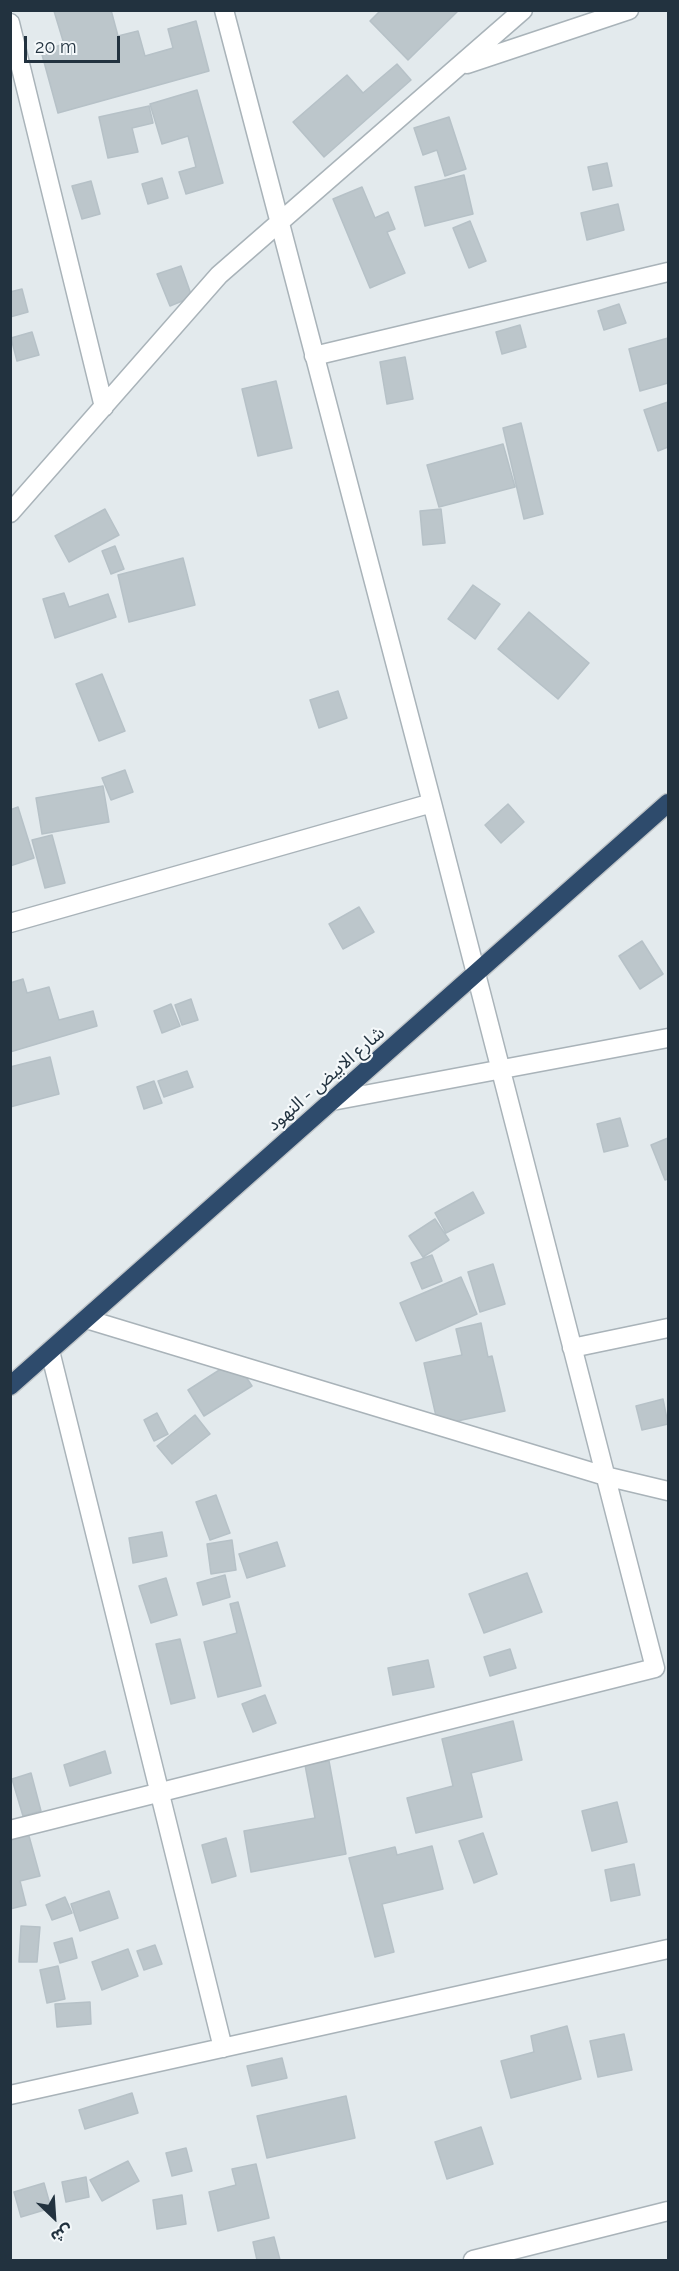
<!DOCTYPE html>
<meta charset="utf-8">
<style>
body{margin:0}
#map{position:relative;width:679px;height:2271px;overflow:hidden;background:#e3eaed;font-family:Raleway,"Noto Sans Arabic",sans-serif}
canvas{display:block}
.frame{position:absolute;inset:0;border:12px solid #22323f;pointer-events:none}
.north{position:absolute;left:24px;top:2187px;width:60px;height:60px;-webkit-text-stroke:4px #f4f8fa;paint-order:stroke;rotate:155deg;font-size:16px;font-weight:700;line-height:24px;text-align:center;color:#22323f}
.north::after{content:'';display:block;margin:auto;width:21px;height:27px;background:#22323f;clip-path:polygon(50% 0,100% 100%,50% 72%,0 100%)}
.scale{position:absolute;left:24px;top:36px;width:96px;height:27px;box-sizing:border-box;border:3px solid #22323f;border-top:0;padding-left:8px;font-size:18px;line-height:21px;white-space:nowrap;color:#22323f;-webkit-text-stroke:4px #f4f8fa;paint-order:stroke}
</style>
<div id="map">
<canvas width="679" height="2271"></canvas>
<div class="frame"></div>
<div class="north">ش</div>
<div class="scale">20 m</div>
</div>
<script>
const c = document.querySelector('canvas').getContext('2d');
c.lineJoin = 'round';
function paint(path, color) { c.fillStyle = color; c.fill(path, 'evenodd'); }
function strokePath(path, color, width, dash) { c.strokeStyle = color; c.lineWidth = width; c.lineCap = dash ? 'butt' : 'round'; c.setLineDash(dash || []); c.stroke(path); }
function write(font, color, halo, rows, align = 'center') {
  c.font = font + ' Raleway,"Noto Sans Arabic",sans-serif'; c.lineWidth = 4.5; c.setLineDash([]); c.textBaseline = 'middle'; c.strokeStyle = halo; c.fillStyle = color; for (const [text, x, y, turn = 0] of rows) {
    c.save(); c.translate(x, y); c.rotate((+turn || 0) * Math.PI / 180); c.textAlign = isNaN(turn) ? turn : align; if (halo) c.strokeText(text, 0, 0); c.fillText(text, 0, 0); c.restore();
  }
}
const building = new Path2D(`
 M111,10L118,36L138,31L145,56L173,48L168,29L196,21L209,71L58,113L41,51L64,44L54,11Z
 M381,10H459L408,60L370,21Z
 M397,64L411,80L324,157L293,122L347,75L363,93Z
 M197,90L223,183L186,194L179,172L196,167L188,136L162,144L150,104Z
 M149,106L153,123L132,128L138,152L108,158L99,117Z
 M449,117L466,169L445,176L437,150L423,155L414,128Z
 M607,163L612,186L593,190L588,167Z
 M464,175L473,214L425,226L415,187Z
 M162,178L168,198L148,204L142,184Z
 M91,181L100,214L82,219L72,186Z
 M362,187L375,218L388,212L395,229L387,232L405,273L370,288L333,199Z
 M618,204L624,230L587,240L581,213Z
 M470,221L486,261L469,268L453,228Z
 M181,266L192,297L170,306L157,274Z
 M22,289L28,312L10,317V292Z
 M619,304L626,323L604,330L598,311Z
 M520,325L526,347L502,354L496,332Z
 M32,332L39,355L17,361L11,338Z
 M668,338V383L640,391L629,349Z
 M405,357L413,399L387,404L380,362Z
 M276,381L292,448L258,456L242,389Z
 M668,402V447L658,451L644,410Z
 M521,423L543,514L524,519L503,428Z
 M503,444L515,487L439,507L427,465Z
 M105,509L119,535L69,562L55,536Z
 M441,509L445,543L423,545L420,511Z
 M115,546L124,569L111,574L102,551Z
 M183,558L195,605L129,622L118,575Z
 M473,585L500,604L475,639L448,619Z
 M64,593L69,607L108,594L116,617L55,638L43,599Z
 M529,612L589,663L558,699L498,649Z
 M102,674L125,731L99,741L76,684Z
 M338,691L347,718L319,728L310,700Z
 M125,770L133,792L111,800L102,778Z
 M103,786L109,822L42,834L36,798Z
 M508,804L524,822L501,843L485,825Z
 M18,807L34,858L10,866V810Z
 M52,835L65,883L45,888L32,840Z
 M359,907L374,932L343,949L329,924Z
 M642,941L663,974L640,989L619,956Z
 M23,979L27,993L49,987L59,1020L93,1011L97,1026L10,1052V983Z
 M191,999L198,1020L182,1025L175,1005Z
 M171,1004L180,1026L162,1033L154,1011Z
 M50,1057L59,1094L10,1107V1067Z
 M187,1071L193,1087L164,1097L158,1081Z
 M154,1081L162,1103L144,1109L137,1087Z
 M620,1118L628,1146L604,1152L597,1124Z
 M668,1138V1179L665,1180L651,1145Z
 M473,1192L484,1213L446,1233L435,1213Z
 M435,1219L449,1240L423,1257L409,1236Z
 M432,1255L442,1281L422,1289L411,1263Z
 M493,1264L505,1304L480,1312L468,1272Z
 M461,1277L477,1314L416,1341L400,1303Z
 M481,1323L488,1357L492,1356L505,1411L438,1425L424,1363L462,1355L456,1329Z
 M235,1360L252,1386L204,1416L188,1390Z
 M663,1399L668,1424L642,1430L636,1406Z
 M157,1413L168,1434L154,1441L144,1420Z
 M195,1415L210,1434L172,1464L157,1446Z
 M216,1495L230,1533L210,1540L196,1502Z
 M162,1532L167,1556L133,1563L129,1538Z
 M232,1540L236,1570L211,1574L207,1544Z
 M277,1542L285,1566L247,1578L239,1554Z
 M527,1573L542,1612L484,1633L469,1594Z
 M225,1575L230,1597L203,1605L197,1583Z
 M166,1578L177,1615L151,1623L139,1586Z
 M238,1602L261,1686L218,1697L204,1642L237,1633L230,1604Z
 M180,1639L195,1698L171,1704L156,1644Z
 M510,1649L516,1668L490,1676L484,1657Z
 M428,1660L434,1687L393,1695L388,1668Z
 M265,1695L276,1723L253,1732L242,1704Z
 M513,1721L522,1760L471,1773L482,1817L416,1833L407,1798L453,1786L442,1739Z
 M105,1751L111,1773L70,1786L64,1765Z
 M329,1761L346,1854L251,1872L244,1831L315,1818L305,1765Z
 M31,1773L41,1811L23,1816L12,1779Z
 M617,1802L627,1842L592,1851L582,1811Z
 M24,1818L40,1876L20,1881L26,1905L10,1909V1822Z
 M483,1833L497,1874L474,1883L459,1841Z
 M226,1838L236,1876L212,1883L202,1845Z
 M432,1846L443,1889L382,1904L394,1952L375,1957L349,1858L395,1847L397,1855Z
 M634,1864L640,1895L611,1901L605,1870Z
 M109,1891L118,1918L80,1931L71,1904Z
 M65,1897L72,1913L52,1920L46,1905Z
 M21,1926L40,1927L37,1962H19Z
 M72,1938L77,1958L60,1963L54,1943Z
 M155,1945L162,1964L144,1970L137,1951Z
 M128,1949L138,1976L102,1990L92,1962Z
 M58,1966L65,1999L47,2003L40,1970Z
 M90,2002L91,2024L57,2027L55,2004Z
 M567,2026L581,2079L511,2098L501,2061L534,2052L531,2036Z
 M624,2034L632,2070L598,2077L590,2041Z
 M282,2058L287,2078L252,2086L247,2066Z
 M132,2093L138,2113L85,2129L79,2110Z
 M346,2096L355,2138L267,2158L257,2116Z
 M481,2127L493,2164L447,2179L435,2142Z
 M186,2148L192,2171L172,2176L166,2153Z
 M128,2161L139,2181L102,2201L90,2180Z
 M256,2164L269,2218L218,2231L209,2192L236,2185L232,2169Z
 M86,2177L89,2197L66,2202L62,2182Z
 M44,2183L51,2208L21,2217L14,2192Z
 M182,2195L186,2224L157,2229L153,2200Z
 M274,2237L280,2260H257L253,2242Z`);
const minor = new Path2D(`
 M10,23L104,407
 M467,64L629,10
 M314,356L668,272
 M10,513L219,275L523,10
 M10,923L432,803
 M332,1101L668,1038
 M86,1319L605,1476L668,1491
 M572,1348L668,1328
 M50,1351L223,2048
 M10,1830L655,1668L432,803L224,10
 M10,2095L668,1949
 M473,2260L668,2211`);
const highway = new Path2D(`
 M10,1386L668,803`);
const streetNames = [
 ["شارع الابيض - النهود",326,1079,-41]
];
paint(building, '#bcc6cb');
strokePath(building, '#b6c1c7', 1.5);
strokePath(minor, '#a9b3b9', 21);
strokePath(highway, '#c1c6c9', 21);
strokePath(minor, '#fff', 18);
strokePath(highway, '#2e4b6c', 18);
write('18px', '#22323f', '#f4f8fa', streetNames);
</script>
